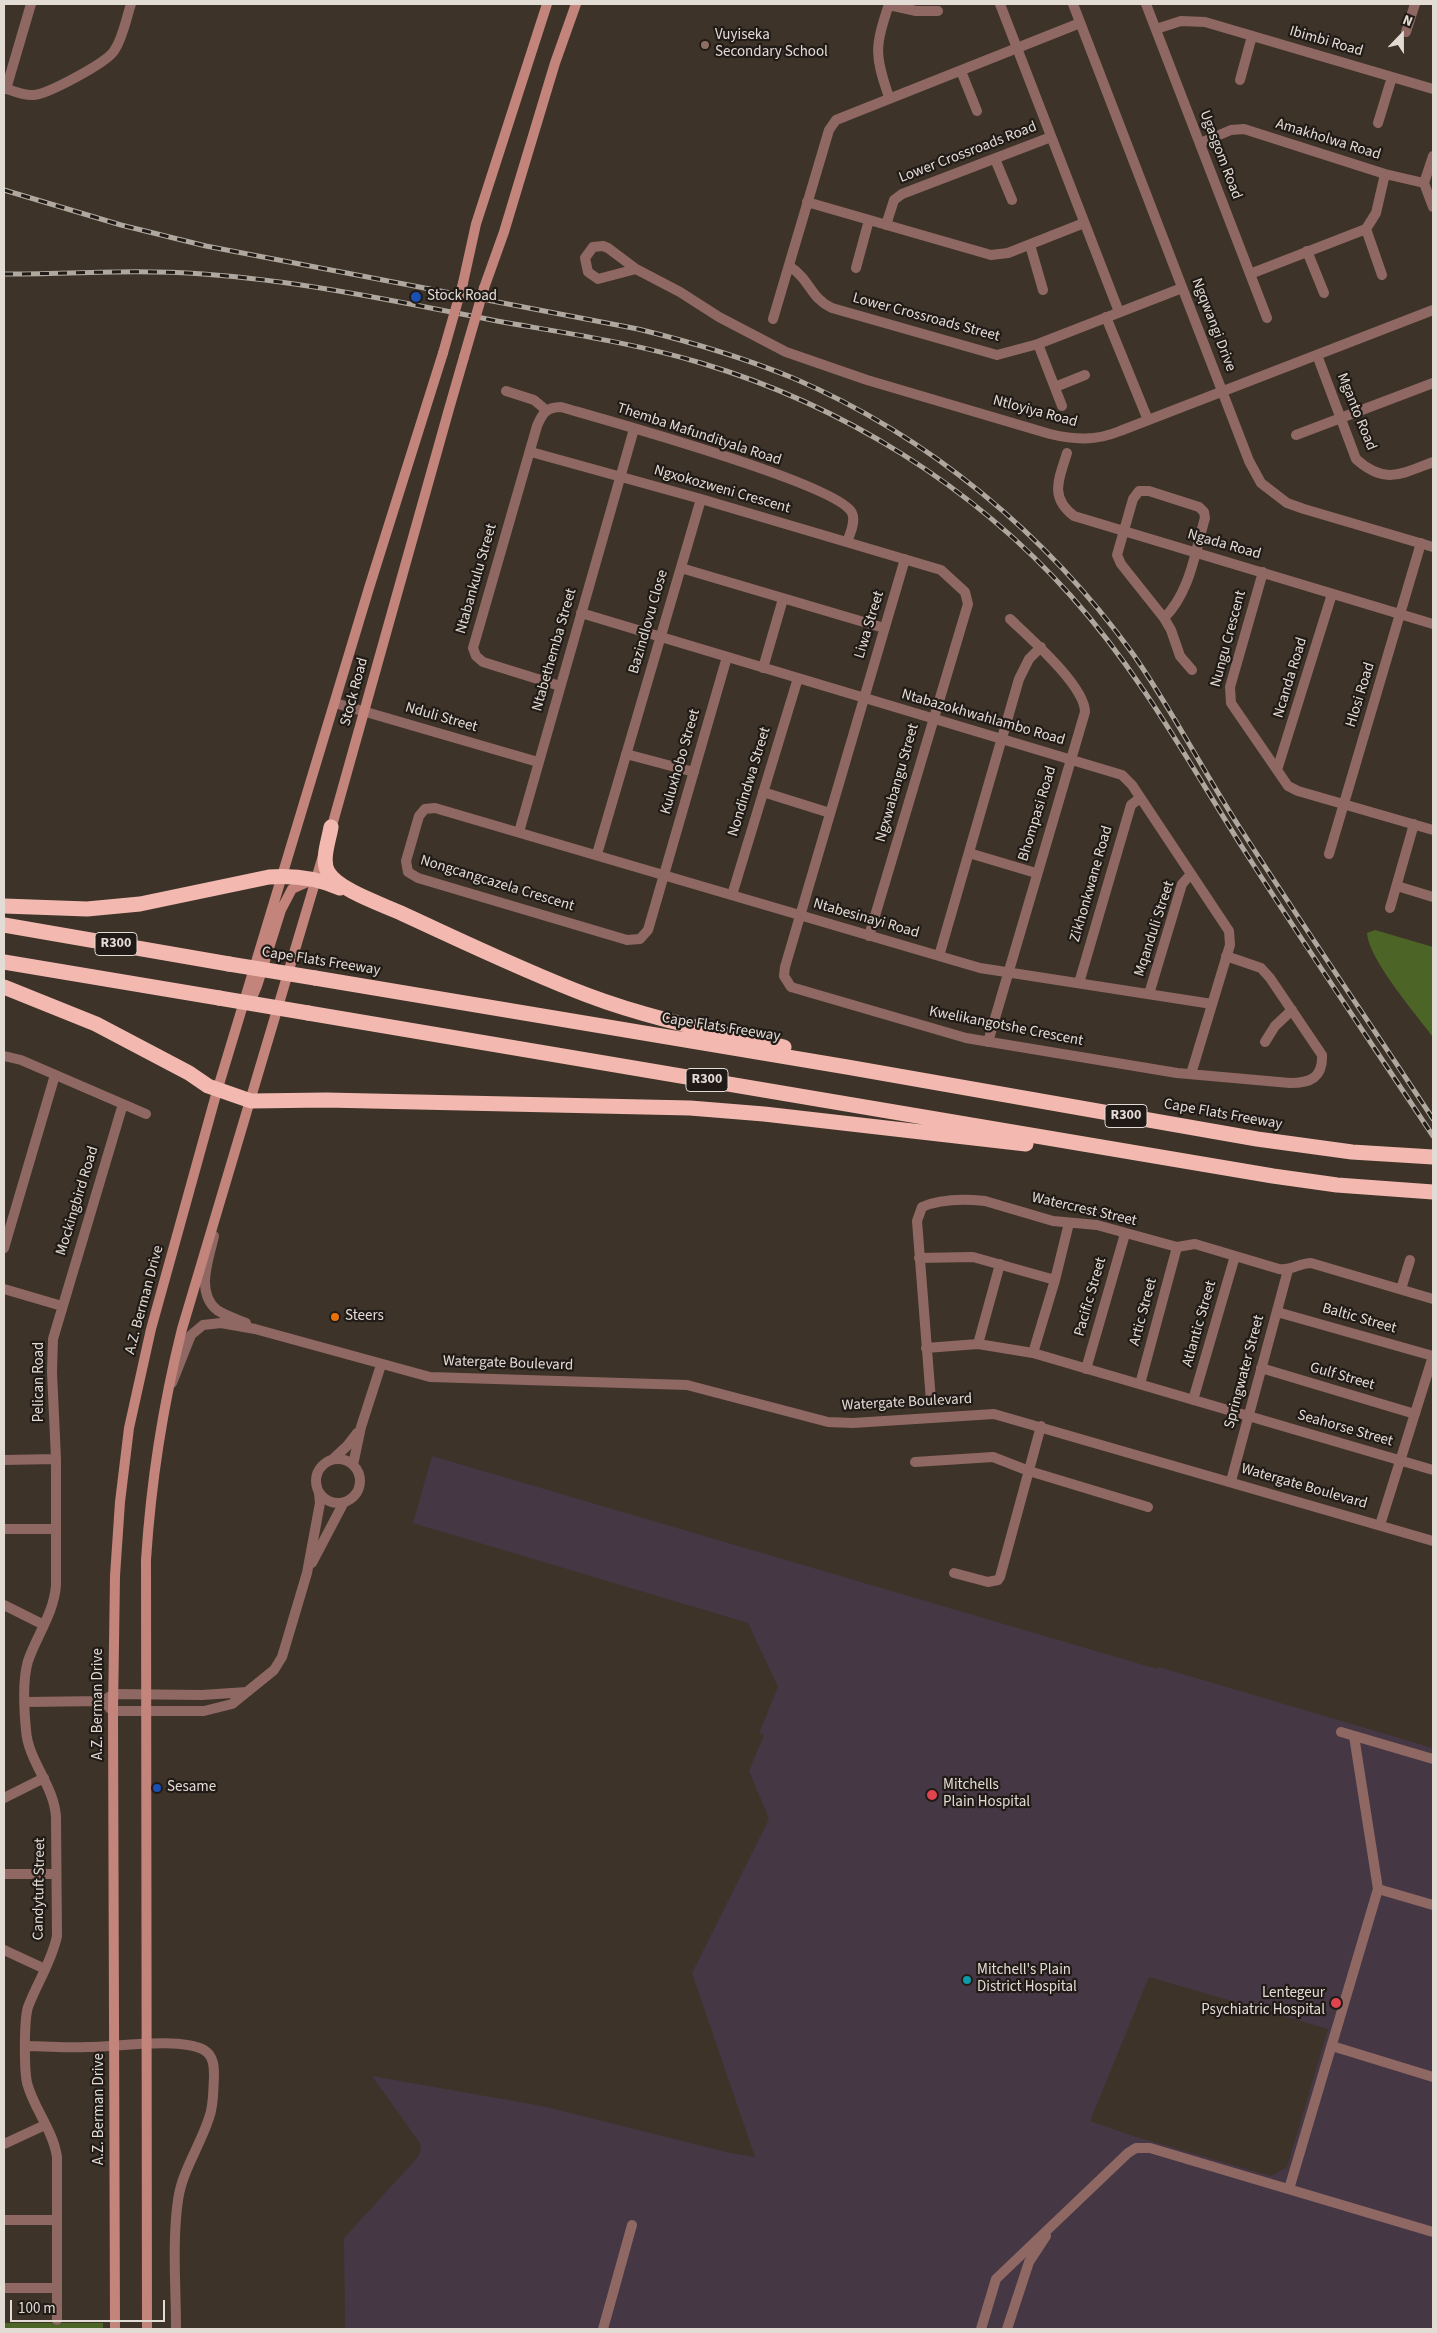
<!DOCTYPE html>
<style>
body{margin:0}
#map{position:relative;width:1437px;height:2333px;overflow:hidden;background:#3e3328;font-family:"Source Sans 3",sans-serif}
canvas{display:block}
.frame{position:absolute;inset:0;border:5px solid #e3dcd5;pointer-events:none}
.north{position:absolute;left:1377px;top:10px;width:50px;height:50px;-webkit-text-stroke:4px #211b17;paint-order:stroke;rotate:22deg;font-size:14px;font-weight:700;line-height:20px;text-align:center;color:#e3dcd5}
.north::after{content:'';display:block;margin:auto;width:18px;height:22px;background:#e3dcd5;clip-path:polygon(50% 0,100% 100%,50% 72%,0 100%)}
.scale{position:absolute;left:10px;top:2300px;width:155px;height:22px;box-sizing:border-box;border:2px solid #e3dcd5;border-top:0;padding-left:6px;font-size:15px;line-height:18px;white-space:nowrap;color:#e3dcd5;-webkit-text-stroke:4px #211b17;paint-order:stroke}
</style>
<div id="map">
<canvas width="1437" height="2333"></canvas>
<div class="frame"></div>
<div class="north">N</div>
<div class="scale">100 m</div>
</div>
<script>
const c = document.querySelector('canvas').getContext('2d');
c.lineJoin = 'round';
function paint(path, color) { c.fillStyle = color; c.fill(path, 'evenodd'); }
function strokePath(path, color, width, dash) { c.strokeStyle = color; c.lineWidth = width; c.lineCap = dash ? 'butt' : 'round'; c.setLineDash(dash || []); c.stroke(path); }
function write(font, color, halo, rows, align = 'center') {
  c.font = font + ' "Source Sans 3",sans-serif'; c.lineWidth = 4.5; c.setLineDash([]); c.textBaseline = 'middle'; c.strokeStyle = halo; c.fillStyle = color; for (const [text, x, y, turn = 0] of rows) {
    c.save(); c.translate(x, y); c.rotate((+turn || 0) * Math.PI / 180); c.textAlign = isNaN(turn) ? turn : align; if (halo) c.strokeText(text, 0, 0); c.fillText(text, 0, 0); c.restore();
  }
}
const medical = new Path2D(`
 M432,1456L1157,1669L1159,1667L1433,1748V2329H345L344,2238L418,2157L421,2148L420,2143L372,2076L542,2106L730,2153L755,2157L692,1973L769,1819L749,1771L764,1735L759,1733L778,1687L748,1623L413,1523ZM1149,1977L1328,2029L1287,2167L1271,2176L1133,2136L1090,2121Z`);
const green = new Path2D(`
 M1375,930L1433,947V1037C1416,1014 1369,960 1367,933Z
 M4,2323H103V2329H4Z`);
const minor = new Path2D(`
 M889,4C875,47 874,54 889,97
 M1000,4L1119,312
 M1146,4L1267,318
 M889,5L916,11H938
 M1156,29L1181,21L1205,22L1433,89
 M1406,32L1415,4
 M961,71L977,111
 M1240,80L1252,36
 M4,88C13,91 24,96 34,95C48,94 106,63 114,51C123,38 126,19 131,4
 M6,89L31,4
 M1378,123L1392,77
 M1200,143L1231,130L1244,129L1385,174L1424,183
 M995,159L1012,200
 M1424,183L1433,156
 M1424,183L1433,207
 M807,202L991,255L1008,253L1084,223
 M886,225L894,200L902,194L1051,137
 M1366,229L1382,275
 M1030,245L1043,290
 M1307,251L1324,293
 M789,266C811,280 809,297 832,308L997,355L1038,344L1182,288
 M856,268L869,220
 M636,269L598,279L588,272L585,258L593,247L603,246L608,248L636,269L680,292L719,317L786,352L867,380L1050,434C1075,440 1096,441 1120,431L1433,310
 M1250,274L1366,229L1376,213L1385,174
 M1106,317L1148,420
 M773,319L829,130L836,120L1080,23
 M1038,344L1062,406
 M1317,355L1356,459C1385,485 1401,474 1433,462
 M1055,387L1085,375
 M506,391L534,400L546,410
 M1296,435L1433,383
 M531,452L701,499L941,570L965,592L968,604L869,936
 M1067,453C1059,479 1049,497 1074,516L1433,624
 M905,559L785,967L784,976L791,987L966,1038L1177,1073L1290,1083C1310,1083 1323,1078 1322,1055L1270,978L1261,968L1226,956
 M681,568L884,628
 M1263,572L1230,687L1231,703L1288,786L1298,791L1433,830
 M581,613L1122,775L1132,785L1229,931L1230,945L1191,1074
 M1164,618C1190,593 1195,552 1205,518L1204,512L1199,507L1149,491H1139L1133,499L1117,555L1121,564L1164,618L1171,630L1180,656L1192,670
 M727,657L648,930L640,939L627,940L418,878L408,872L406,861L419,816L425,809L435,808L980,968L1212,1004
 M763,668L783,599
 M560,686L483,662L476,656L473,648L537,426C542,414 546,407 561,407C602,419 839,484 852,513C856,521 850,534 847,542
 M335,703L538,762
 M626,754L694,772
 M1277,770L1332,594
 M763,792L830,813
 M519,832L634,429
 M969,853L1036,873
 M597,854L701,499
 M1329,854L1421,543
 M1397,886L1433,897
 M732,895L798,678
 M1390,908L1414,824
 M939,956L1019,679L1029,659L1041,647
 M1079,983L1131,805L1140,798
 M1149,994L1182,884L1191,874
 M988,1042L1085,712C1085,686 1029,637 1010,619
 M1265,1042L1275,1026L1292,1010
 M4,1056L21,1060L146,1114
 M214,1236C209,1259 195,1292 217,1310C226,1316 237,1319 246,1323
 M4,1248L55,1075
 M919,1258L973,1257L1055,1280
 M4,1289L62,1306
 M1401,1289L1410,1260
 M1277,1312L1433,1356
 M978,1344L1000,1264
 M926,1348L978,1344L1033,1353L1433,1470
 M1033,1353L1055,1280L1069,1223
 M1261,1368L1415,1414
 M1086,1369L1125,1234
 M172,1383L191,1335L203,1325L221,1323L255,1329L430,1377L687,1385L828,1422L853,1423L994,1414L1433,1541
 M1140,1384L1177,1247
 M1193,1400L1235,1256
 M931,1401L917,1221L922,1207C940,1199 966,1199 985,1201L1053,1221L1097,1225L1177,1247L1195,1244L1279,1269C1291,1271 1299,1263 1311,1263L1433,1299
 M316 1481a22 22 0 1 1 44 0a22 22 0 1 1-44 0Z
 M333,1459L347,1446L357,1433
 M4,1460L56,1459
 M915,1462L993,1457L1029,1471L1148,1507
 M353,1465L361,1427L381,1365
 M1231,1481L1288,1270
 M1380,1525L1433,1356
 M4,1529H56
 M312,1563L344,1502
 M954,1573L988,1582L998,1580L1000,1577L1041,1426
 M4,1605L44,1625
 M102,1701L113,1711H204L232,1704L274,1670L282,1657L307,1573L320,1503L319,1493
 M26,1702L102,1701L114,1694L202,1695L247,1692
 M1341,1732L1433,1759
 M4,1798L44,1778
 M4,1874H56
 M1378,1889L1433,1905
 M4,1950L45,1969
 M26,2046C46,2046 67,2048 87,2047C116,2047 179,2037 204,2050C214,2056 214,2067 214,2077C213,2091 214,2105 209,2118C200,2146 182,2171 178,2200C172,2242 176,2287 176,2329
 M1332,2046L1433,2077
 M4,2144L45,2125
 M1289,2189L1378,1889L1354,1736
 M4,2220H57
 M4,2288H57
 M57,2320V2157C53,2130 34,2109 27,2083C24,2068 24,2020 28,2007C37,1983 52,1961 57,1936L56,1817C54,1785 28,1761 26,1730C24,1709 22,1681 28,1661C37,1635 54,1613 56,1585V1459L52,1372L53,1339L123,1104
 M603,2329L632,2225
 M981,2329L996,2279L1128,2153L1136,2148H1150L1433,2232
 M1007,2329L1029,2262L1046,2236`);
const tertiary = new Path2D(`
 M1073,4L1249,461L1261,483L1287,503L1304,509L1433,547`);
const secondary = new Path2D(`
 M463,283L476,224L547,4
 M484,288L504,232L555,63L576,4
 M330,833C376,674 418,515 464,357
 M251,1000L257,986L281,910L292,889L312,880
 M115,2329L113,1711L115,1576L120,1502L129,1428L151,1329L217,1091L369,588L443,353
 M147,2329L146,1560C151,1481 163,1405 182,1329L322,859`);
const motorway = new Path2D(`
 M331,827C329,840 321,860 328,872C338,890 384,905 403,914C464,942 524,971 587,995C650,1019 718,1032 784,1047
 M4,906L87,909L140,904L269,877C295,875 317,878 340,888
 M4,925L229,964
 M4,962L219,998
 M315,978L847,1067L1257,1139L1352,1152L1433,1157
 M4,987L96,1024L189,1073L208,1086L251,1101L326,1100L690,1108L764,1114L1026,1144
 M308,1013L1273,1176L1337,1185L1433,1192`);
const rail = new Path2D(`
 M4,190L121,225L206,246L638,329C691,342 742,357 793,378C929,436 1047,535 1133,654C1172,710 1203,771 1240,828C1303,926 1369,1022 1433,1119
 M4,274C70,274 136,269 203,274C302,281 400,302 497,321C565,333 635,343 701,363C842,405 973,486 1071,596C1140,673 1189,763 1244,850C1305,946 1370,1041 1433,1136`);
const secondaryBridge = new Path2D(`
 M443,353L463,283
 M464,357L484,288`);
const motorwayBridge = new Path2D(`
 M229,964L315,978
 M219,998L308,1013`);
const markers = [
 [705,45,5,"#8d6e63"],
 [416,297,6,"#1a4fb4"],
 [335,1317,5,"#e8710a"],
 [157,1788,5,"#1a4fb4"],
 [932,1795,6,"#e0444e"],
 [967,1980,5,"#0f9aa8"],
 [1336,2003,6,"#e0444e"]
];
const shields = [
 [116,944,42],
 [707,1080,42],
 [1126,1116,42]
];
const shieldNames = [
 ["R300",116,944],
 ["R300",707,1080],
 ["R300",1126,1116]
];
const poiNames = [
 ["Vuyiseka",715,36],
 ["Secondary School",715,53],
 ["Stock Road",427,297],
 ["Steers",345,1317],
 ["Mitchells",943,1786],
 ["Plain Hospital",943,1803],
 ["Sesame",167,1788],
 ["Mitchell's Plain",977,1971],
 ["District Hospital",977,1988],
 ["Lentegeur",1325,1994,"right"],
 ["Psychiatric Hospital",1325,2011,"right"]
];
const streetNames = [
 ["Ibimbi Road",1326,42,16],
 ["Amakholwa Road",1328,140,17],
 ["Lower Crossroads Road",968,153,-21],
 ["Ugasgom Road",1220,155,69],
 ["Lower Crossroads Street",926,318,15],
 ["Ngqwangi Drive",1213,325,69],
 ["Ntloyiya Road",1035,412,15],
 ["Mganto Road",1356,412,68],
 ["Themba Mafundityala Road",699,435,18],
 ["Ngxokozweni Crescent",722,490,16],
 ["Ngada Road",1224,545,16],
 ["Ntabankulu Street",477,579,-74],
 ["Bazindlovu Close",649,622,-74],
 ["Liwa Street",870,625,-73],
 ["Nungu Crescent",1229,639,-75],
 ["Ntabethemba Street",555,650,-74],
 ["Ncanda Road",1291,678,-73],
 ["Stock Road",355,692,-75],
 ["Hlosi Road",1361,695,-73],
 ["Nduli Street",441,718,16],
 ["Ntabazokhwahlambo Road",983,718,16],
 ["Kuluxhobo Street",681,762,-74],
 ["Nondindwa Street",750,782,-73],
 ["Ngxwabangu Street",898,783,-74],
 ["Bhompasi Road",1038,814,-73],
 ["Nongcangcazela Crescent",497,884,17],
 ["Zikhonkwane Road",1092,884,-74],
 ["Ntabesinayi Road",866,919,16],
 ["Mqanduli Street",1155,929,-72],
 ["Cape Flats Freeway",321,962,9],
 ["Kwelikangotshe Crescent",1006,1027,11],
 ["Cape Flats Freeway",721,1028,9],
 ["Cape Flats Freeway",1223,1115,10],
 ["Mockingbird Road",78,1201,-73],
 ["Watercrest Street",1084,1210,13],
 ["Pacific Street",1091,1297,-74],
 ["A.Z. Berman Drive",145,1300,-75],
 ["Artic Street",1144,1312,-75],
 ["Baltic Street",1359,1319,16],
 ["Atlantic Street",1200,1324,-74],
 ["Watergate Boulevard",508,1364,2],
 ["Springwater Street",1245,1372,-75],
 ["Gulf Street",1342,1377,16],
 ["Pelican Road",40,1382,-90],
 ["Watergate Boulevard",907,1403,-3],
 ["Seahorse Street",1345,1429,16],
 ["Watergate Boulevard",1304,1487,16],
 ["A.Z. Berman Drive",99,1704,-90],
 ["Candytuft Street",40,1889,-89],
 ["A.Z. Berman Drive",100,2109,-90]
];
paint(medical, '#463744');
paint(green, '#4d6427');
strokePath(minor, '#8f6863', 10);
strokePath(tertiary, '#8f6863', 10);
strokePath(secondary, '#c2847b', 10);
strokePath(motorway, '#f3b9b0', 15);
strokePath(rail, '#b0a89f', 5);
strokePath(rail, '#211b17', 3, [9]);
strokePath(secondaryBridge, '#c2847b', 10);
strokePath(motorwayBridge, '#f3b9b0', 15);
for (const [x, y, r, color] of markers) { const dot = new Path2D(); dot.arc(x, y, r, 0, 2 * Math.PI); c.fillStyle = color; c.fill(dot); strokePath(dot, '#211b17', 2); }
for (const [x, y, w] of shields) { const box = new Path2D(); box.roundRect(x - w / 2, y - 11.5, w, 23, 4); c.fillStyle = '#211b17'; c.fill(box); strokePath(box, '#e3dcd5', 1); }
write('bold 14px', '#e3dcd5', null, shieldNames);
write('15px', '#e3dcd5', '#211b17', poiNames, 'left');
write('15px', '#e3dcd5', '#211b17', streetNames);
</script>
